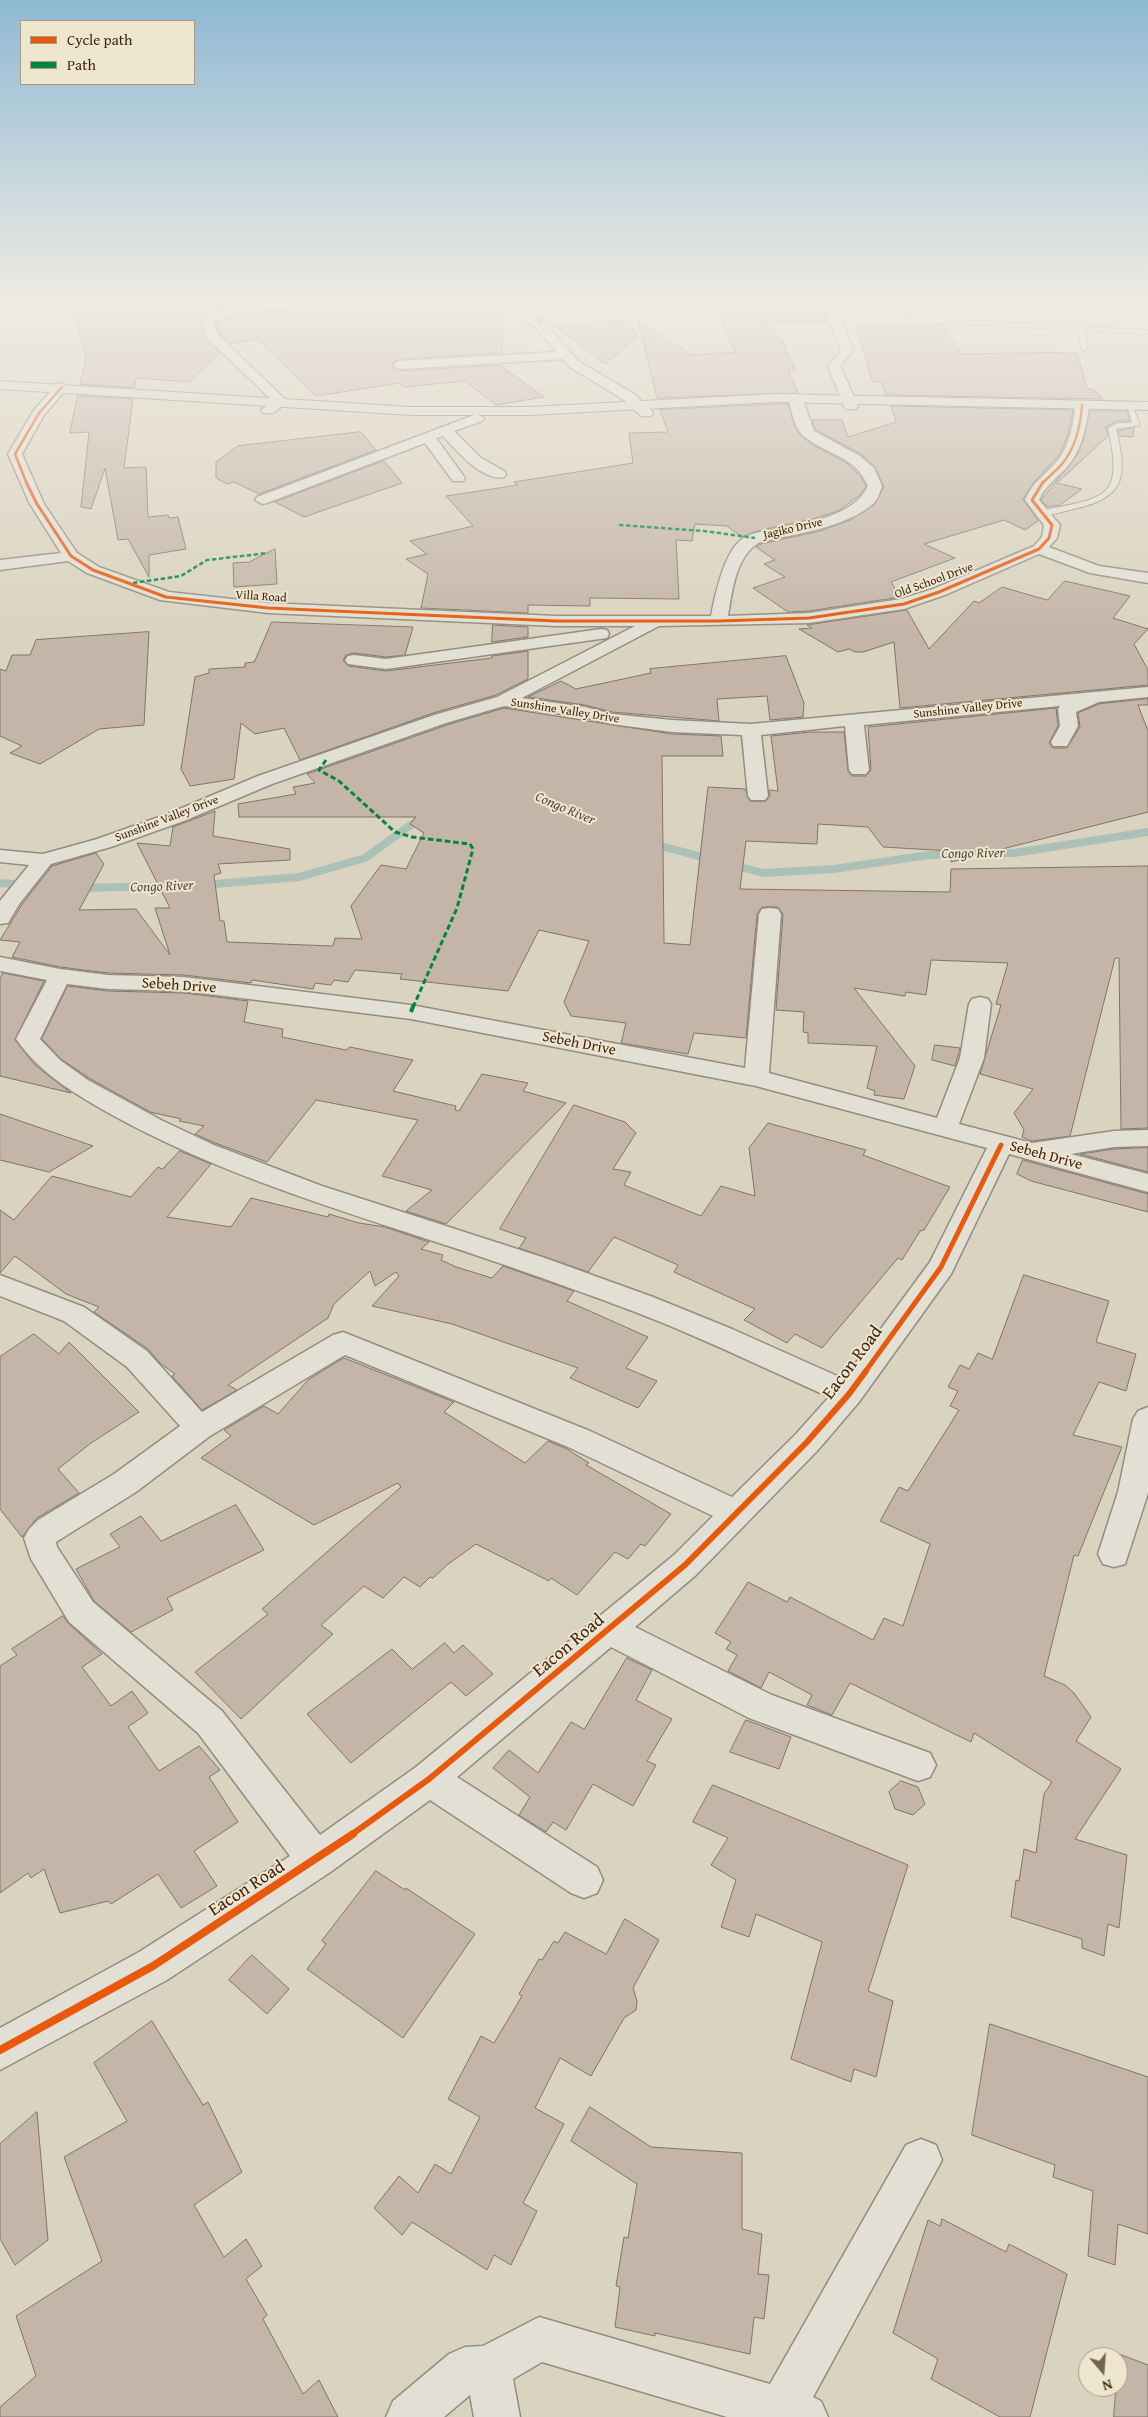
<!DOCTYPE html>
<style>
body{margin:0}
#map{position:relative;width:1148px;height:2417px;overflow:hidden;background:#dad3bf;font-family:"Gentium Book Plus",serif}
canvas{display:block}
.legend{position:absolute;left:20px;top:20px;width:175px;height:65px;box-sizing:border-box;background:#efe6ce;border:1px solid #a99984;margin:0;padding:6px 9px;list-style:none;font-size:15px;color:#412514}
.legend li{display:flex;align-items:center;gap:10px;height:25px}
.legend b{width:25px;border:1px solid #a99984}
.north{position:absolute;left:1078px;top:2347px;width:50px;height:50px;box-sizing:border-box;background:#efe6ce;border:1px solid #a99984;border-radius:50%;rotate:162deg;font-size:14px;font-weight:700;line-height:20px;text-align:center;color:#412514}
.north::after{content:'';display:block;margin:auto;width:18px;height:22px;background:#776250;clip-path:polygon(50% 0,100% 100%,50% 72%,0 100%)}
</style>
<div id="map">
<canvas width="1148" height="2417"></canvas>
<ul class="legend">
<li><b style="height:6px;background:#e8590c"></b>Cycle path</li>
<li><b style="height:6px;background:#00873e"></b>Path</li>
</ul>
<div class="north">N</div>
</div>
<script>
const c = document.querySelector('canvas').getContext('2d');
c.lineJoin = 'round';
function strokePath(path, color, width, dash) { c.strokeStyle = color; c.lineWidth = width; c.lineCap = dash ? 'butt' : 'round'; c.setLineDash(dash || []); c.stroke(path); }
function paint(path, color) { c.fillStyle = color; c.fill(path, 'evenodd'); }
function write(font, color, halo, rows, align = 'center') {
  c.font = font + ' "Gentium Book Plus",serif'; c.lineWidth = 4; c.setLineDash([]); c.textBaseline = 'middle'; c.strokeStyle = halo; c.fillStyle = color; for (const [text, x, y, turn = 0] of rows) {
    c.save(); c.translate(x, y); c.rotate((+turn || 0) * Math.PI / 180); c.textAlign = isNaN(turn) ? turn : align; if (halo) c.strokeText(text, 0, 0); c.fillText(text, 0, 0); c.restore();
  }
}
const stream = new Path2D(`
 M650,843L713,860
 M729,864L763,873L834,869L929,855L1014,853L1148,832
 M0,883L49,887
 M203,885L299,877L365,858L422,817
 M78,888L171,886`);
const building = new Path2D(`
 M72,300H285L232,306L206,314L200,325L207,340L220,353L189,382L136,378L135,388L80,384L86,360Z
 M406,300H497L503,305L502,353L399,359L392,363V367L399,371L502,365V367L544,397L496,405L465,381L403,387L400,383L316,396L257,339L230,344L220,334L216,324L217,322L234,316L318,306V312Z
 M723,300H820L828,322L766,324L783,342L795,370H788L798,393L657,398L638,321L692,355L736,352L723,327Z
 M627,320L638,336L605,364L555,326Z
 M856,324L944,325L961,354L1077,352L1087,389H1093L1103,399L886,395L881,382H873Z
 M78,396L133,399L124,468L146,467L148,517L168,515L169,518L178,517L186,549L149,555V577L128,539L118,540L105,468L91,509L81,507L89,432L70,433Z
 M788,404L794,425L800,435L813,445L847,463L861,477L866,486L860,495L840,510L813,519L757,531L742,537L727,526L695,524L692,541L676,540L679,599L590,598V606L528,605V613L421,608L428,574L406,559L427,554L410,541L473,526L446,496L518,485L514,482L633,463L629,433L668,432L660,410Z
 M891,406L1073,410L1068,434L1060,454L1034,482L1023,499L1038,521L1025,530L1004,520L924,544L955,558L891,582L900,597L809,611L788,612L753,588L785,577L764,564L775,560L756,547L761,544L820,531L850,520L875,504L884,487L875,467L861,454L816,430L812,420H842L848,437L896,422Z
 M1090,411H1127L1130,421H1117L1106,427L1108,436L1057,483L1082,489L1060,505L1048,507L1041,500L1078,454L1084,438Z
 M1134,428L1133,437L1119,436L1118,431Z
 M361,432L376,450L259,494L234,482L227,484L216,478V462L238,446Z
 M384,461L402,483L304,517L275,502Z
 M275,549L277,584L234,587L233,563L249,562Z
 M1065,581L1130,596L1113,618L1148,629L1134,644L1148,670V685L900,708L894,642L863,652H855L849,649L838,652L799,629L812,628L807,625L907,610L929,649L974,601L979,603L1002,587L1047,600Z
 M272,622L413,627L405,655L386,657L354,653L346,655L343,660L348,666L386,671L492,658V656L528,651V679L496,695L433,713L300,760L284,728L255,734L241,723L234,779L190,786L181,769L195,677L209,673V669L245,667V663L254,662Z
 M493,625L528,627V637L492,642Z
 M149,632L144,725L99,729L40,764L10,753L22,746L0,736V669L6,671L12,655H30L36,640Z
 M786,656L804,703L803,717L770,720L767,696L717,699L719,721L612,712L585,705L528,697L561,681L576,689L651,673L650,669Z
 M1148,699V705H1138L1148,731V812L951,862V851L883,847L868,827L818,824L817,844L746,841L740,889L950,892L951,869L1148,866V1128L1121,1129L1119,958H1115L1070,1136L1032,1141L1022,1137L1024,1130L1014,1113L1033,1089L980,1074L1001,1005L996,1004L1008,963L931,960L926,995L906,992L905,996L854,988L915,1066L904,1099L874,1095L875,1091L867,1088L877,1046L808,1043V1033L803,1032L804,1012L776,1010L783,914L778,907H762L757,914L746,1038L694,1033L688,1054L621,1043L626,1023L571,1016L564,1002L589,941L539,930L508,991L400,979L402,974L355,970L348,982L334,980L331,985L315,983L313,989L252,980L251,983L184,975L108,973L60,967L12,957L20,942L0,940L23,903L52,866L96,853L104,864L79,910L136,909L170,955L155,908H170L137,843L170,846L173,827L215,811L213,836L290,849V860L218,864L221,873L214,875L220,921H224L227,942L333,946L335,938L362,939L351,906L381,865L406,869L424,833L410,824L416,817H239L238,804L296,794L293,787L315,783L307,774L447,725L504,708L672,734L721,736L723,756H662L664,943L690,945L708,787L745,789L750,801H766L770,796L769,790L778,791L771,736L810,732H844L848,771L852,776H866L871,770L868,727L1056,708L1058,726L1049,743L1053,748H1067L1080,727L1078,713L1099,704Z
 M3,973L44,981L15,1040L35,1065L71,1093L0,1076V979Z
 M68,986L108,991L184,993L248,1001L244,1022L283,1029L282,1037L346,1050L350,1047L413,1060L393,1091L456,1106L455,1110L459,1111L482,1074L528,1083L523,1091L566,1103L446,1224L406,1211L432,1190L382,1176L418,1120L316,1100L267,1162L215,1143L195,1134L204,1126L179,1121L181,1119L150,1112L89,1078L61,1059L42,1039Z
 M935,1045L960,1048L955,1066L932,1060Z
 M574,1105L625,1122L636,1133L613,1169L631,1172L624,1185L701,1216L721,1186L755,1196L749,1148L768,1123L866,1150L863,1155L950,1187L924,1230L920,1231L902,1260L898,1258L822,1348L795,1334L787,1343L744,1320L755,1309L674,1272L678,1265L614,1237L588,1272L519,1248L526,1238L500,1229Z
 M0,1114L93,1146L49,1172L0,1160Z
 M1148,1148V1172L1080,1154L1114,1149Z
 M180,1151L211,1164L167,1217L231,1227L251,1198L328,1217L329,1214L359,1223L385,1227L429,1242L421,1249L443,1255L441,1260L456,1267L492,1278L503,1266L574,1291L567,1301L648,1337L626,1368L657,1381L638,1408L570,1378L578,1368L452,1324L372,1306L399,1276L396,1272L375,1286L370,1271L334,1304L328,1318L228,1385L237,1390L202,1410L172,1376L175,1374L160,1363L148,1349L94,1312L99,1307L66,1294L15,1256L0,1273V1210L14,1220L52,1176L131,1197L158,1167L162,1169Z
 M1023,1160L1148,1194V1212L1031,1181L1017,1174Z
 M1024,1275L1109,1301L1096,1342L1136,1354L1126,1391L1099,1382L1073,1435L1122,1447L1078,1556L1074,1555L1044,1676L1065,1685L1074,1693L1091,1717L1076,1741L1121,1769L1075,1839L1127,1855L1119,1928L1108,1924L1104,1956L1082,1948V1939L1011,1917L1016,1880L1019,1881L1024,1849L1036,1853L1044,1794L1052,1782L974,1733L971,1742L850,1683L832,1715L807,1705L812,1695L769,1672L761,1688L728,1671L737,1655L726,1649L731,1642L715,1633L748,1582L787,1602L790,1597L873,1640L884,1618L903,1626L930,1544L880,1521L899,1487L908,1491L959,1410L950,1406L958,1391L948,1387L960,1365L969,1369L978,1353L992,1359Z
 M34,1334L59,1354L69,1342L139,1412L91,1443L58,1469L79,1493L37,1518L22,1537L0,1509V1357Z
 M344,1358L454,1402L444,1412L525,1463L548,1441L567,1449L589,1463L586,1465L671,1514L645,1546L641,1544L628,1559L615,1552L577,1595L551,1578L549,1581L476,1544L447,1565L433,1578L430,1577L420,1587L404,1577L383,1598L364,1586L321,1625L333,1634L241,1719L195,1672L268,1614L262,1609L401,1487L398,1483L314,1525L201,1458L231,1436L224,1430L264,1406L278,1414L308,1380Z
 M236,1505L264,1550L167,1598L173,1610L131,1632L94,1601L76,1569L120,1547L110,1534L141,1516L161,1541Z
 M63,1616L68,1623L102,1654L82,1667L111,1706L132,1691L148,1713L128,1727L159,1771L199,1746L220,1770L209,1777L238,1822L194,1851L217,1886L181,1908L158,1874L111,1904L108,1901L60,1913L44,1869L31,1878L28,1873L0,1893V1666L17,1655L12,1649Z
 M445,1643L454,1653L463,1645L493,1674L466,1696L451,1682L351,1763L307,1714L392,1649L412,1669Z
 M627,1658L652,1670L636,1700L672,1719L647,1761L656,1765L633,1806L593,1784L566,1830L553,1822L546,1832L519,1815L530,1797L493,1768L509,1750L538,1773L571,1722L584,1729Z
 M746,1720L791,1737L779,1769L730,1752Z
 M901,1781L918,1787L925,1804L913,1815L895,1809L889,1792Z
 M713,1785L908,1865L868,1991L893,2001L876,2077L854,2069L851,2082L791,2059L822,1942L756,1914L749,1937L721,1927L736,1880L711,1865L728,1838L693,1822Z
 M376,1871L405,1890L406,1888L475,1934L403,2038L307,1969L326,1944L322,1941Z
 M625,1919L659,1940L633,1988L637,2001L636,2010L624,2018L591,2076L560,2058L535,2108L564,2124L523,2203L537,2211L511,2265L494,2255L487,2270L412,2222L402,2235L374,2208L399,2176L418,2193L435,2164L451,2174L480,2117L448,2099L481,2036L494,2043L522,1996L519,1994L539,1959L542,1960L554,1941L558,1943L565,1932L606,1954Z
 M252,1955L289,1989L267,2014L229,1980Z
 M152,2021L203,2105L208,2102L242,2172L194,2205L224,2257L246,2239L262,2266L246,2279L267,2315L263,2319L303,2394L319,2380L338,2417H0V2407L36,2376L16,2316L102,2261L64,2157L127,2121L94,2063Z
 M990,2024L1148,2077V2234L1118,2224L1115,2265L1088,2256L1093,2191L1053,2177L1055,2165L972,2135Z
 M590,2107L651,2147L742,2153V2229L762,2234L758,2274L769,2275L764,2319L754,2317L750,2354L655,2333V2336L615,2327L620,2287L616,2286L624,2237L628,2238L637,2184L571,2141Z
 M37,2112L48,2240L15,2265L0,2239V2144Z
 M942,2219L1006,2252L1009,2244L1067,2274L1030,2417H1000L931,2379L938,2359L893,2333L928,2220L940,2226Z
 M1119,2354L1148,2365V2417H1114Z`);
const lane = new Path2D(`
 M886,300H892V303L905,313L924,318L1077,326C1065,293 1029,312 1008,300H1039L1060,305L1148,301V305L1066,307L1073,311L1083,327L1148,330V334L1085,330L1087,349L1084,351L1081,349L1078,330L924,322L901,315L887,305Z
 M1127,404L1132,405L1140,425L1116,429C1127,476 1127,497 1074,509C1064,511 1051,516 1040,515V511C1103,497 1125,502 1108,428L1118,423H1132Z`);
const street = new Path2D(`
 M298,300H331L325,303L234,314L216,320L214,324L218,335L288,402L273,413H263L261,410L273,401L208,339L202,324L207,316L232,308Z
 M499,300H512L543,321L578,361L634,394L651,410L653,413L651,416H641L624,400L570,367L563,359L399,369L393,365L399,361L557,352L535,327Z
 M822,300H834L853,351L840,366L858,406L856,409H846L844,406L828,366L841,351Z
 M62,383L68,387L44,415L22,454L44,504L77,553L99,567L169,592L268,603L556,616H711C715,595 724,552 742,539C751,532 764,532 775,529C804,524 855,516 868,486C855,455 828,456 805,437C794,429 792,410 788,398L790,395L795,394L802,398L814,431L860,456L874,468L882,486C880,491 878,499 874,503C846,528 795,534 760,542C736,555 732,591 728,616L809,613L901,599L933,589L1034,546L1042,537L1044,525L1025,500C1032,483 1046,474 1057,461C1069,447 1074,423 1075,405L1077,402H1087L1089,405C1087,426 1081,451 1067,467C1057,478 1045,486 1039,500L1060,525L1057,538L1049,547L1099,566L1148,573V583L1090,573L1039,554L945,595L904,609L809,623L659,626L522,698L585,707L612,714L672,720L751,724L1148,687V697L1099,702L1076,712L1078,726L1067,746H1053L1051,742L1060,726L1058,709L1060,706L864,725L869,770L866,774H852L849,770L845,726L761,735L768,796L765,800H751L748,796L742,735L672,732L611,724L584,717L504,706L446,723L272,784L184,821L111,847L51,864L20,903L8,923L0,924V901L29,865L0,862V850L43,854L97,839L170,813L258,776L434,715L497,697L635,626H556L268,613L160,600L87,573L68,561L0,570V560L61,553L30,504L8,454L34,410L57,384Z
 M477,414L484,418L482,421L454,431L481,458L504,471L506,474L504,477C483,482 456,450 443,436L436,438L465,478L463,481H453L425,443L267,503L262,504L255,500L257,497Z
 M601,629L607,630L609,634L607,638L386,669L348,664L345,660L348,656L354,655L386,659Z
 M770,908L778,909L781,914L769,1073L937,1118L960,1058L969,1004L972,999L980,997L988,999L991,1004L984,1058L959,1124L1032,1143L1114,1131L1148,1130V1146L1114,1147L1071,1154L1148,1174V1192L1009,1154L951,1274L859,1402L818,1450L696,1575L635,1627L772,1695L930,1753L936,1765L930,1777L918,1781L749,1718L611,1647L457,1777L597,1867L603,1880L597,1893L584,1898L571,1893L430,1800L329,1873L167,1980L0,2070V2028L139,1952L290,1856L198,1733L69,1622L31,1559L24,1538L29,1529L38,1520L114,1474L180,1426L127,1367L64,1321L0,1296V1275L84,1307L147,1351L202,1412L333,1335L343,1332L590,1431L732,1497L796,1434L829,1397C782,1376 736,1354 689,1334C641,1313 592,1296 542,1278C399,1226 249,1190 114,1116C77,1095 41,1075 16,1039L47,980L0,971V957L60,969L108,975L184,977L411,1005L745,1068L759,914L762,909ZM67,984L108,989L184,991L411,1019L756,1086L987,1148L930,1262L844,1379L732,1329L653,1297L545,1258L322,1186L214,1145L161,1120L88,1080L60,1060L40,1039ZM345,1355L568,1447L713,1516L674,1555L416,1767L320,1835L222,1711L93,1602L57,1547L56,1542L136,1492L210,1436Z
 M1148,1407V1493L1125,1564L1114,1567L1103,1564L1098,1554L1118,1492L1133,1419L1138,1411Z
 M921,2139L936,2145L942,2160L813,2397L821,2401L828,2417H727L542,2362L513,2379L520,2417H474L470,2395L444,2417H386L393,2401L449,2354L465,2347L483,2346L539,2317L770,2384L906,2145Z`);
const primary = new Path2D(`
 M0,381L411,407H530L775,394L1148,402V410L775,402L530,415H411L0,389Z`);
const quietFar3 = new Path2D(`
 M539,324L554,300`);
const quietFar2 = new Path2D(`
 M619,525L704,531L755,538
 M133,583L181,576L207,560L268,553`);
const quietFar1 = new Path2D(`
 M326,760L319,770L339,781L395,832L412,837L470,844L473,849L457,908L414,1005`);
const quiet = new Path2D(`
 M411,1012L414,1004`);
const cyclewayFar4 = new Path2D(`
 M27,484L15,454L39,413L62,387
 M1042,484C1048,477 1056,471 1062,464C1075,449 1081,424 1082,405`);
const cyclewayFar3 = new Path2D(`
 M26,482L37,504L71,556L93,570L166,597L268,608L556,621H719L809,618L904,604L939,592L1039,549L1049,538L1052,525L1032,500L1043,482`);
const cyclewayFar2 = new Path2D(`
 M865,1372L941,1267L1001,1145`);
const cyclewayFar1 = new Path2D(`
 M351,1835L429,1779L685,1565L807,1442L849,1394L866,1371`);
const cycleway = new Path2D(`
 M0,2050L153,1966L353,1834`);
const farStreetnames = [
 ["Jagiko Drive",793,529,-13],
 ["Old School Drive",934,581,-20],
 ["Villa Road",261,597,4],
 ["Sunshine Valley Drive",968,709,-6],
 ["Sunshine Valley Drive",565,711,9],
 ["Sunshine Valley Drive",167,819,-21]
];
const farWaternames = [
 ["Congo River",565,809,23],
 ["Congo River",973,854,-1],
 ["Congo River",162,887,-2]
];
const streetNames = [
 ["Sebeh Drive",179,986,4],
 ["Sebeh Drive",579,1044,11],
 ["Sebeh Drive",1046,1156,15]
];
const nearStreetnames = [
 ["Eacon Road",853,1363,-53],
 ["Eacon Road",569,1646,-40],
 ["Eacon Road",247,1889,-33]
];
strokePath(stream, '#abc1b7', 8);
paint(building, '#c5b4a8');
strokePath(building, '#7e7669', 1);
strokePath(lane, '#948d7f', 2);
strokePath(street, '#948d7f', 3);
strokePath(primary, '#7e7669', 2);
paint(lane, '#e2dfd5');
paint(street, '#e2dfd5');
paint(primary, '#ddd9cd');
strokePath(quietFar3, '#00873e', 2, [4, 2]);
strokePath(quietFar2, '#00873e', 2.5, [4.5, 2.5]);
strokePath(quietFar1, '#00873e', 3, [5.5, 3]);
strokePath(quiet, '#00873e', 4, [8, 4]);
strokePath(cyclewayFar4, '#e8590c', 2.5);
strokePath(cyclewayFar3, '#e8590c', 3);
strokePath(cyclewayFar2, '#e8590c', 5);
strokePath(cyclewayFar1, '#e8590c', 6);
strokePath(cycleway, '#e8590c', 8);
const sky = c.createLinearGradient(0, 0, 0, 638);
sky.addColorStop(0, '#8fb9d4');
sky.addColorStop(0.47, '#eeebe2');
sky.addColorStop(1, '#eeebe200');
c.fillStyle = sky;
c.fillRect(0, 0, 1148, 638);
write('12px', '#412514', '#efe6ce', farStreetnames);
write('italic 14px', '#564a3c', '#efe6ce', farWaternames);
write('15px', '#412514', '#efe6ce', streetNames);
write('18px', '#412514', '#efe6ce', nearStreetnames);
</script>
